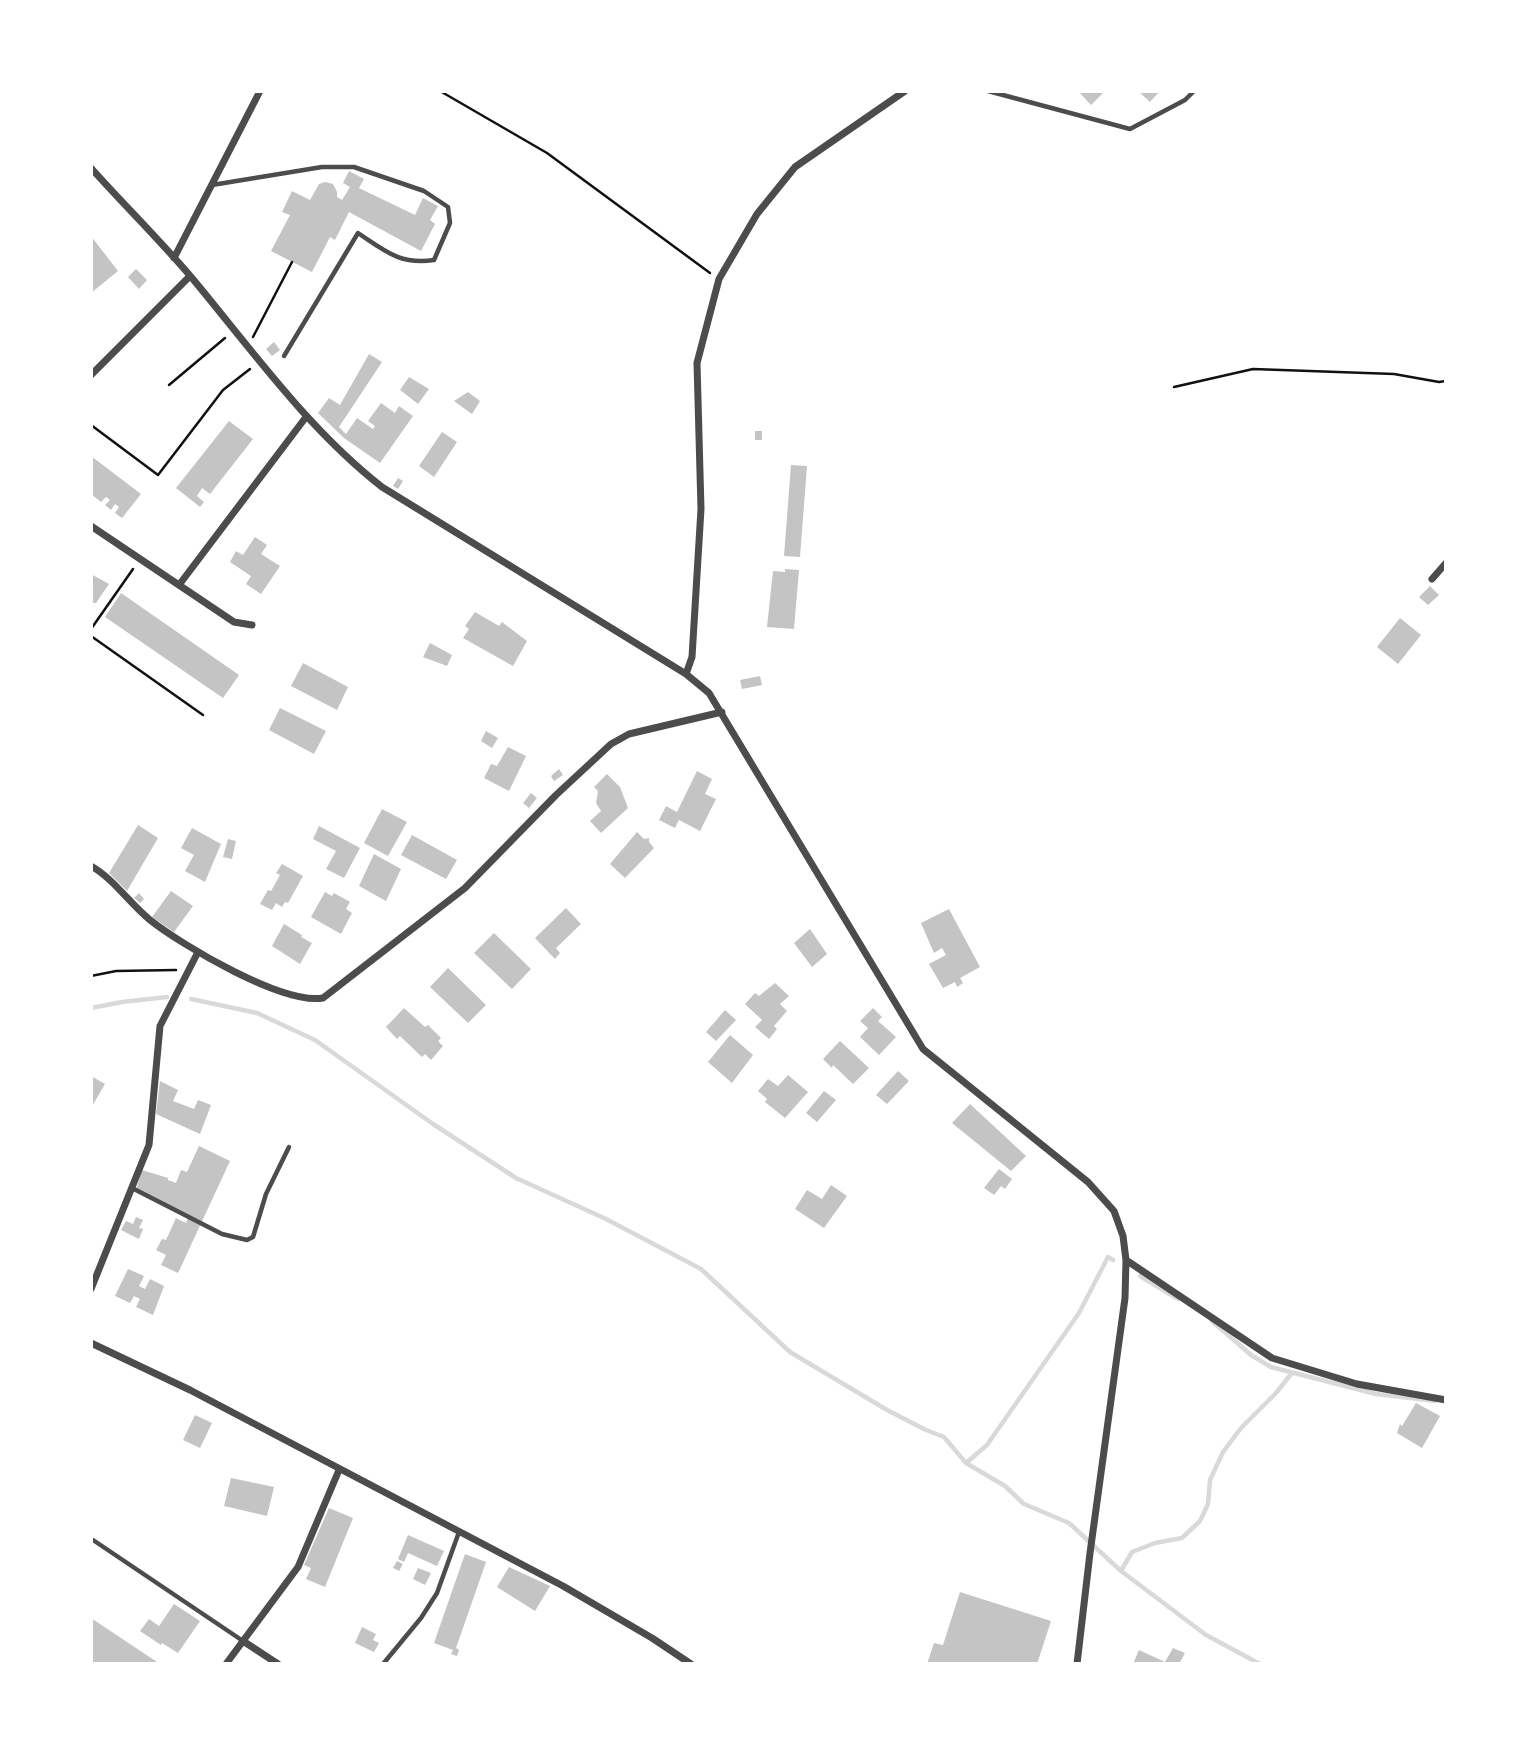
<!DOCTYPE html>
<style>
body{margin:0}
#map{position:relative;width:1537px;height:1755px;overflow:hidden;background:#fff;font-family:"IBM Plex Sans",sans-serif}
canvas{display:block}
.frame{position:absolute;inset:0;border:93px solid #fff;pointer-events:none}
</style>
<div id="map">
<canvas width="1537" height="1755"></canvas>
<div class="frame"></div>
</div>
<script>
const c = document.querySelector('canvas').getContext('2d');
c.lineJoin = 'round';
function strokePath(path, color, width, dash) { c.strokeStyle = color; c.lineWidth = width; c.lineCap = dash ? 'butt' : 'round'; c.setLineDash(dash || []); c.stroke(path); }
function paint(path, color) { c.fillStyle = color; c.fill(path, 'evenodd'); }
const stream = new Path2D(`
 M191,999L257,1013L315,1040L433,1124L516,1178L606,1219L701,1269L790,1352L887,1410L926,1430L944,1437L966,1463L1005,1486L1024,1504L1069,1523L1121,1571L1206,1635L1260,1664
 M91,1008L122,1002L167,997
 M1140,1276L1178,1299
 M1212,1321L1251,1355L1271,1367L1376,1394L1435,1401
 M966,1463L987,1445L1079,1313L1108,1257L1113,1260
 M1121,1571L1132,1552L1155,1543L1182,1538L1200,1521L1208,1504L1210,1480L1223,1452L1241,1428L1276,1393L1291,1374`);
const building = new Path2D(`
 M1078,91H1105L1091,105Z
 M1138,91H1160L1150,102Z
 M349,171L364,179L359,188L415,215L423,198L438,206L430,220L435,224L421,251L349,212L335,240L330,237L312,272L271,251L290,215L282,212L292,191L310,200L319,184L325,182L333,184L337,192V197L342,200L350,187L343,183Z
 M91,236L118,271L91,293Z
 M136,269L147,280L139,289L128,277Z
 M274,342L280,350L272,356L266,349Z
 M369,354L382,362L339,427L346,434L357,418L373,429L375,426L368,421L381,403L395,413L399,406L413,416L380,463L344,438L318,413L329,398L340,405Z
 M409,377L429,389L418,404L400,390Z
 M468,392L480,401L472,414L454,401Z
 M229,421L253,439L210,494L202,488L197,496L204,502L200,507L176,488Z
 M755,431H762V440H755Z
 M442,432L457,442L434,477L419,466Z
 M91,456L141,494L122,518L115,513L119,507L115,504L111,510L105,505L110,500L106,497L101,502L91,494Z
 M791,465L807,466L800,557L784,556Z
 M398,478L403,481L398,489L393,486Z
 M255,537L267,545L261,554L280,566L261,594L246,584L251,576L230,562L236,551L243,555Z
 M785,569L799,570L794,629L767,627L773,571L785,572Z
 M91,574L109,584L96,603H93L91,602Z
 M1430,586L1439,595L1428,605L1419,597Z
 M121,593L239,675L223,698L105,617Z
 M475,612L499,626L502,622L527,641L513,666L463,638L469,629L465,626Z
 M1400,618L1421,635L1398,664L1377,647Z
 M430,643L452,655L447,666L423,657Z
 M303,663L348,687L337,710L291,686Z
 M760,676L762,685L742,689L740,680Z
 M280,708L326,731L314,754L269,730Z
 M486,731L498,738L492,748L481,741Z
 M508,747L526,756L509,791L484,778L491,764L497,766Z
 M559,769L563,775L554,781L551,776Z
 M697,771L712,779L705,794L716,799L700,831L679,820L675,828L659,820L666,806L677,812Z
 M607,774L620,787L628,808L601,833L590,821L601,811L596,803L598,791L594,787Z
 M531,793L537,798L529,808L523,803Z
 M382,809L407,822L388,856L364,843Z
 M138,825L158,838L127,891L109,873Z
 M319,826L360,848L344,878L326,869L336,851L313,839Z
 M192,828L221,844L205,882L185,871L194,855L181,848Z
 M637,832L644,839L649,838V842L654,848L625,878L610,864Z
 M412,835L457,860L446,879L401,855Z
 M228,839L236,841L232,859L223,857Z
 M374,854L401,869L386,901L359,886Z
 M282,864L303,876L288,903L285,902L282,907L276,903L272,910L260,904L268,890L271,891L280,875L276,873Z
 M171,891L193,906L174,932L152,917Z
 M325,892L332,896L334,893L350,902L346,909L352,913L341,934L311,917Z
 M139,893L144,899L140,903L134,898Z
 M566,908L581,924L556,948L560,953L555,959L535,938Z
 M949,909L980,967L960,978L963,983L957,987L955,982L943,988L929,964L946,955L942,948L934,953L921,923Z
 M284,924L302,935L301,937L312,943L300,964L272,946Z
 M810,929L827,954L812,967L794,943Z
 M494,933L531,969L512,989L474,953Z
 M448,968L486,1005L468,1023L430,987Z
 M775,983L789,996L780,1004L787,1011L774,1026L777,1029L769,1039L755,1027L762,1020L745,1004L755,993L759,996Z
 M404,1008L425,1027L428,1025L441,1038L438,1041L443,1046L431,1060L425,1054L422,1057L400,1036L397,1039L386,1027Z
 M873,1008L882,1017L878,1021L896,1037L879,1055L860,1037L868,1028L860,1021Z
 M725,1010L736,1020L716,1041L706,1032Z
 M730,1035L753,1055L732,1083L708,1062Z
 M840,1041L869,1068L853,1084L833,1065L832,1068L823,1059Z
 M898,1071L909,1081L887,1104L876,1095Z
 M788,1075L808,1092L785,1118L765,1102L767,1099L758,1091L768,1079L778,1086Z
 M91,1076L105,1084L91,1108Z
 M160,1081L178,1090L173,1101L194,1109L198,1100L211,1105L200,1134L156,1114Z
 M824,1091L836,1100L817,1122L806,1113Z
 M970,1104L1026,1156L1011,1171L952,1123Z
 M199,1146L230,1161L178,1273L161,1265L166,1255L156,1250L162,1239L166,1240L176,1218L186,1223L189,1216L136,1190L142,1170L168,1178V1180L176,1183L181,1170L187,1172Z
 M999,1169L1012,1179L1005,1189L1001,1186L994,1195L984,1188Z
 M831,1185L847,1196L824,1228L795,1209L807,1190L822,1199Z
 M136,1217L143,1220L139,1228L143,1229L139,1239L121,1230L126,1221L133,1224Z
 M128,1269L144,1276L139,1286L145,1289L150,1279L164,1286L153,1315L136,1307L140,1299L134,1296L130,1303L115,1296Z
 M1416,1403L1440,1416L1422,1448L1397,1433L1400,1424L1402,1426Z
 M195,1415L212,1423L200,1448L183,1440Z
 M231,1478L274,1487L267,1516L224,1506Z
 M329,1508L353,1518L325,1587L306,1579L311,1568L304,1565Z
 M408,1535L444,1551L437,1566L408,1553L404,1562L398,1559Z
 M465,1554L486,1562L456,1648L459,1650L457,1656L451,1654L453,1650L434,1643Z
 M397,1561L403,1564L399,1571L393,1568Z
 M509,1567L550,1586L535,1611L497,1587Z
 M418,1568L431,1573L425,1585L413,1579Z
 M960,1592L1051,1621L1037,1664H927L934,1643L943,1645Z
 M174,1604L200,1621L178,1653L162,1643L161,1645L140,1631L149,1619L159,1626Z
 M91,1618L160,1664H91Z
 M362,1627L376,1634L373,1640L379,1643L374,1652L355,1643Z
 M1173,1648L1185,1653L1179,1664H1133L1139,1650L1165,1662Z`);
const path = new Path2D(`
 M440,91L547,153L710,273
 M253,337L292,262
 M169,385L225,338
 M1174,387L1253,369L1394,374L1439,382L1446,381
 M91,425L158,475L223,390L250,369
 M91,629L133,569
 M91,636L203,715
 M91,976L116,971L176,970`);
const service = new Path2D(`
 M988,91L1130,129L1185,100L1194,91
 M212,185L322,167H354L424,191L448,207L450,223L434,260C400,265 385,251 358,233L284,356
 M132,1188L222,1234L247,1240L253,1237L266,1194L289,1147
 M93,1540L243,1641
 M383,1664L421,1618L437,1593L459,1532`);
const minor = new Path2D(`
 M91,168C124,205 160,240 192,278C252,350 307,428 382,487L686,674L709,693L923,1049L1088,1182L1114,1211L1123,1236L1126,1260L1125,1298L1090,1553L1077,1664
 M174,258L260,91
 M91,375L190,276
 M91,526L234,622L252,625
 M1432,579L1446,563
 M179,585L306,417
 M686,674L692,657L701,509L697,363L719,279L757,214L795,167L905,91
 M91,866C114,879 129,903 150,920C183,946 283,1005 323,998L465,888L556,795L611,744L629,734L722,712
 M1126,1260L1272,1358L1357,1384L1446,1400
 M91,1289L149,1145L160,1026L198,952
 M91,1343L190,1390L563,1586L652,1638L691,1664
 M243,1641L298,1567L339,1470
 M226,1664L243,1641L278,1664`);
strokePath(stream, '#d9d9d9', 4.5);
paint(building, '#c4c4c4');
strokePath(path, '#111', 2.5);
strokePath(service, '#4c4c4c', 4.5);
strokePath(minor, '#4c4c4c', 7);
</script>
